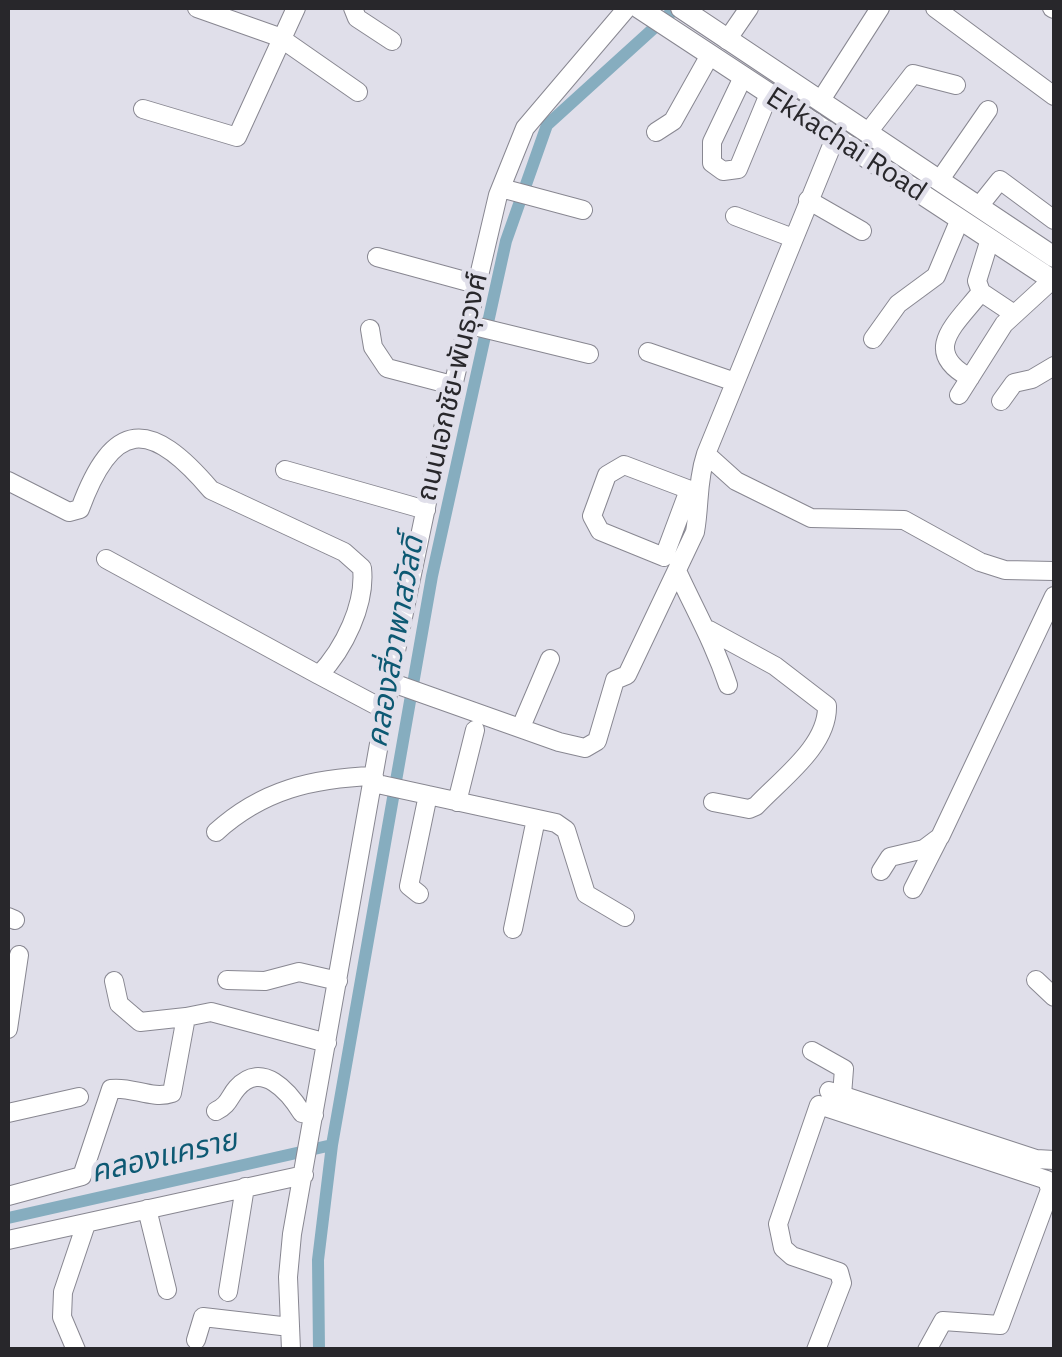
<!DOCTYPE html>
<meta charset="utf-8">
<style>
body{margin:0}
#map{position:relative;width:1062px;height:1357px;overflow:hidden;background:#e0dfea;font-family:"IBM Plex Sans",sans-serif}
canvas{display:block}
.frame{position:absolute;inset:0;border:10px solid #28272b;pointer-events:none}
</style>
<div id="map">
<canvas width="1062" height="1357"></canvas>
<div class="frame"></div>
</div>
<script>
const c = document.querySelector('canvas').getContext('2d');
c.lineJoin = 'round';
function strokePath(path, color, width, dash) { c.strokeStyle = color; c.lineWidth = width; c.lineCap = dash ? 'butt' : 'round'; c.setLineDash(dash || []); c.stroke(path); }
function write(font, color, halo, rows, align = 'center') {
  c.font = font + ' "IBM Plex Sans","Noto Sans Thai",sans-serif'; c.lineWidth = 9; c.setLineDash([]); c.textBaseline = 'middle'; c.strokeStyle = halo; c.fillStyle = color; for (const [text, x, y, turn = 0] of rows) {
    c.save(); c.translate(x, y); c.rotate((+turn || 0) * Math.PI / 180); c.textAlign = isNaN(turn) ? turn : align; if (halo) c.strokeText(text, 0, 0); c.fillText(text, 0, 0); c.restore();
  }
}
const canal = new Path2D(`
 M8,1218L332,1145
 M319,1350L318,1260L332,1145L432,576L506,241L547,125L676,8`);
const minor = new Path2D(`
 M197,8L279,37L358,92
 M353,8L357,18L392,41
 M935,8L1054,96
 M1052,8L1054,9
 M727,40L749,8
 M743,77L712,142V163L723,171L738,169L769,94
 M821,100L880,8
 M143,109L237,137L296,8
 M869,131L913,74L956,85
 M656,132L673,121L710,55
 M941,178L988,110
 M501,188L583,210
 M808,200L862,231
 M980,205L1000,180L1054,220
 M735,216L793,238
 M377,257L476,284
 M981,292L977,281L990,239
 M466,324L589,354
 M370,329L373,347L387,368L452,385
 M873,339L898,304L936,276L960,219
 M648,352L735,382
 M970,378C920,351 956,324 981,292L1014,314
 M959,395L1004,324L1052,280
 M1001,401L1014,383L1032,379L1054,366
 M706,454L736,481L811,518L904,520L980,562L1005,570L1054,571
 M285,470L426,510
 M8,481L69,512L80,509C113,419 150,418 211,490L344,552L362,568C366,604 344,649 319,675L385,710
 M689,490L664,557L600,531L592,516L607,475L624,465L698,493
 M106,559L319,675
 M678,573C696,612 714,643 728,685
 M709,630L775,666L827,706C828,746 781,779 756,806L749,809L713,802
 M390,682L559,742L585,748L597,741L615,680L627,675L695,532C700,504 697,481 706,454L835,138
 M521,727L550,659
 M373,783L556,823L566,830L586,894L625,917
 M457,802L475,730
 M216,832C262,790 313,778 374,776
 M881,871L890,857L924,849L940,837L1054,596
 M913,889L938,840
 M419,894L409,886L428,795
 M8,917L15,920
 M513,929L536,819
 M227,980L265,981L299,972L338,981
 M1036,980L1054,997
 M114,981L119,1004L140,1022L186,1017
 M8,1029L19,955
 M812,1051L844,1069L842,1095
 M829,1091L1036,1159L1054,1160
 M216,1111C229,1105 229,1097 237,1088C262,1060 289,1092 302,1113L314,1115
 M8,1113L79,1097
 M8,1196L82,1176L111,1089C132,1086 152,1100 172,1093L186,1017L211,1012L327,1043
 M147,1209L167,1290
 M8,1240L304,1175
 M228,1292L245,1187
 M196,1340L203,1317L290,1327
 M76,1350L62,1317L63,1292L86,1224
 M291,1350L288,1277L292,1234L393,665L438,450L498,195L525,128L627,8
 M816,1350L842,1283L839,1272L792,1256L783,1248L778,1224L819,1105L1047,1180L1050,1190L1000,1325L943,1321L927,1350`);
const major = new Path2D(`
 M639,8L1054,281
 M681,8L1054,257`);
const streetNames = [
 ["Ekkachai Road",846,145,33],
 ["ถนนเอกชัย-พันธุวงศ์",453,387,-77]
];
const waterNames = [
 ["คลองสี่วาพาสวัสดิ์",396,642,-80],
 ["คลองเเคราย",164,1157,-13]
];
strokePath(canal, '#86adbf', 12);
strokePath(minor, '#888791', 20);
strokePath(major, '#888791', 22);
strokePath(minor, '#fff', 18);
strokePath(major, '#fff', 20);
write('28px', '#28272b', '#e0dfea', streetNames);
write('italic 30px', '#0d5973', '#e0dfea', waterNames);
</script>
